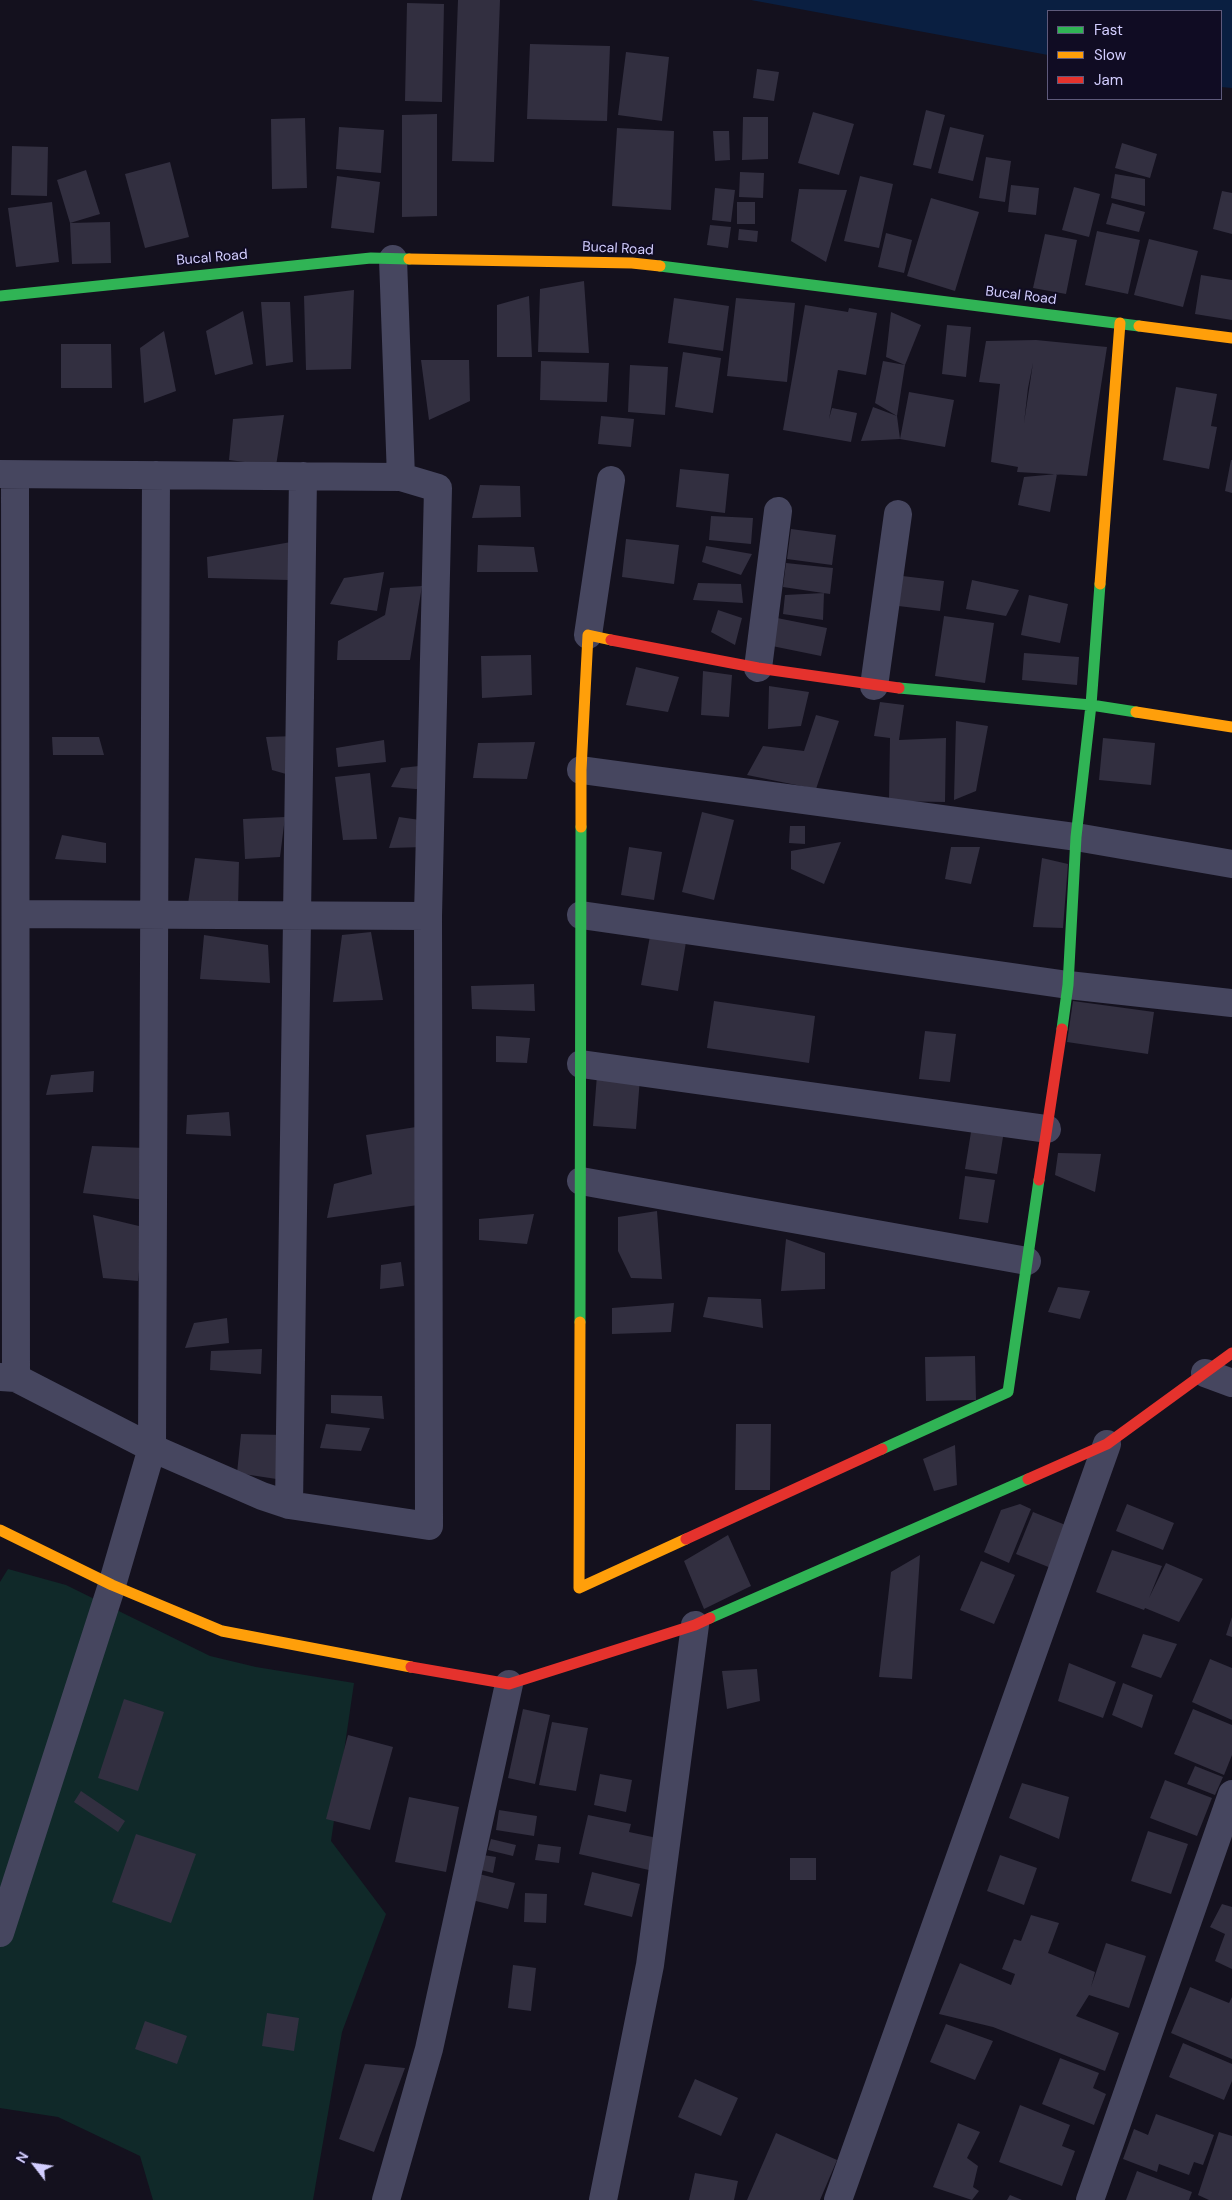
<!DOCTYPE html>
<style>
body{margin:0}
#map{position:relative;width:1232px;height:2200px;overflow:hidden;background:#14111e;font-family:"DM Sans",sans-serif}
canvas{display:block}
.legend{position:absolute;left:1047px;top:10px;width:175px;height:90px;box-sizing:border-box;background:#100c23;border:1px solid #5e5a7b;margin:0;padding:6px 9px;list-style:none;font-size:15px;color:#d3ceff}
.legend li{display:flex;align-items:center;gap:10px;height:25px}
.legend b{width:25px;border:1px solid #5e5a7b}
.north{position:absolute;left:10px;top:2140px;width:50px;height:50px;-webkit-text-stroke:4px #100c23;paint-order:stroke;rotate:300deg;font-size:14px;font-weight:700;line-height:20px;text-align:center;color:#d3ceff}
.north::after{content:'';display:block;margin:auto;width:18px;height:22px;background:#d3ceff;clip-path:polygon(50% 0,100% 100%,50% 72%,0 100%)}
</style>
<div id="map">
<canvas width="1232" height="2200"></canvas>
<ul class="legend">
<li><b style="height:6px;background:#30b455"></b>Fast</li>
<li><b style="height:6px;background:#ff9f0a"></b>Slow</li>
<li><b style="height:6px;background:#e5322d"></b>Jam</li>
</ul>
<div class="north">N</div>
</div>
<script>
const c = document.querySelector('canvas').getContext('2d');
c.lineJoin = 'round';
function paint(path, color) { c.fillStyle = color; c.fill(path, 'evenodd'); }
function strokePath(path, color, width, dash) { c.strokeStyle = color; c.lineWidth = width; c.lineCap = dash ? 'butt' : 'round'; c.setLineDash(dash || []); c.stroke(path); }
function write(font, color, halo, rows, align = 'center') {
  c.font = font + ' "DM Sans",sans-serif'; c.lineWidth = 4; c.setLineDash([]); c.textBaseline = 'middle'; c.strokeStyle = halo; c.fillStyle = color; for (const [text, x, y, turn = 0] of rows) {
    c.save(); c.translate(x, y); c.rotate((+turn || 0) * Math.PI / 180); c.textAlign = isNaN(turn) ? turn : align; if (halo) c.strokeText(text, 0, 0); c.fillText(text, 0, 0); c.restore();
  }
}
const green = new Path2D(`
 M8,1569L66,1585L210,1656L256,1667L354,1683L331,1841L386,1914L342,2032L313,2200H153L140,2156L58,2117L0,2108V1582Z`);
const water = new Path2D(`
 M751,0H1232V88L1221,87V11H1048V55Z`);
const building = new Path2D(`
 M458,0H500L494,162L452,161Z
 M407,3L444,4L442,102L405,101Z
 M530,44L610,46L607,121L527,119Z
 M626,52L669,57L662,121L618,115Z
 M757,69L779,72L774,101L753,98Z
 M926,110L945,115L931,169L913,165Z
 M813,112L854,124L839,175L798,163Z
 M437,114V216L402,217V115Z
 M743,117H768V159L742,160Z
 M305,118L307,188L272,189L271,119Z
 M339,127L384,130L381,173L336,169Z
 M950,127L984,135L973,181L938,173Z
 M617,128L674,131L671,210L612,206Z
 M713,131H729L730,160L715,161Z
 M1122,143L1157,154L1150,178L1115,168Z
 M12,146L48,147L47,196L11,195Z
 M986,157L1011,161L1005,202L979,198Z
 M170,162L189,237L145,248L125,174Z
 M86,170L100,214L70,223L110,222L111,263L72,264L70,223L57,180Z
 M740,172L764,173L763,198L739,197Z
 M1115,174L1145,179V206L1111,198Z
 M337,176L380,182L374,233L331,228Z
 M860,176L893,184L879,248L844,241Z
 M1011,185L1039,188L1036,215L1008,212Z
 M1074,187L1100,194L1089,237L1062,230Z
 M715,188L735,190L731,222L712,220Z
 M799,189L847,190L826,262L791,241Z
 M1222,191L1232,193V234L1213,229Z
 M931,198L979,212L955,291L907,276Z
 M52,202L59,262L16,267L8,208Z
 M737,202H755V224H737Z
 M1112,203L1145,212L1139,232L1106,224Z
 M710,225L731,227L728,248L707,245Z
 M739,229L758,231L757,242L738,240Z
 M1097,231L1140,240L1128,294L1085,285Z
 M886,233L912,240L904,273L878,267Z
 M1045,234L1077,240L1066,294L1033,288Z
 M1149,239L1198,251L1183,307L1134,295Z
 M1201,275L1232,280V320L1195,314Z
 M584,281L589,353L538,352L540,289Z
 M354,290L351,369L306,370L304,296Z
 M529,296L532,357H497V305Z
 M674,298L729,306L723,351L668,343Z
 M736,298L795,303L787,382L727,376Z
 M261,302H290L293,362L266,366Z
 M805,305L848,312L849,308L877,313L866,375L838,370L829,419L832,408L857,413L851,442L783,430Z
 M243,311L253,364L215,375L206,331Z
 M891,312L921,325L905,365L897,416L900,439L861,441L873,407L897,416L875,403L883,361L905,365L886,357Z
 M947,325L971,327L966,377L942,374Z
 M164,331L176,391L144,403L140,348Z
 M1036,340L1107,347L1087,476L1017,472L1018,467L991,462L1000,384L979,382L986,341ZM1033,363L1024,423L1028,388Z
 M61,344H111L112,388H61Z
 M683,352L721,358L713,413L675,407Z
 M421,360H469L470,401L429,420Z
 M541,361L609,363L607,402L540,400Z
 M630,365L668,367L665,415L628,412Z
 M1176,387L1217,394L1211,426L1217,427L1209,469L1163,460Z
 M909,392L954,400L945,447L900,439Z
 M284,415L276,466L229,460L233,419Z
 M601,416L634,419L631,447L598,444Z
 M1231,460H1232V493L1225,491Z
 M680,469L729,474L725,513L676,507Z
 M1057,474L1050,512L1018,505L1024,477Z
 M480,485L520,486L521,517L472,518Z
 M711,516L753,518L751,544L709,540Z
 M791,529L836,535L832,565L787,559Z
 M626,539L679,545L674,584L622,577Z
 M291,542L289,580L208,578L207,557Z
 M478,545L534,547L538,572H477Z
 M706,546L752,554L741,575L702,562Z
 M786,563L833,568L830,594L783,587Z
 M384,572L377,611L330,604L344,578Z
 M894,575L944,581L940,611L890,605Z
 M972,580L1019,590L1006,616L966,609Z
 M698,583L741,584L743,603L693,600Z
 M422,586L410,660H337L338,641L385,615L390,588Z
 M824,593L823,620L783,614L785,595Z
 M1029,595L1068,604L1060,643L1021,635Z
 M718,610L742,618L735,645L711,632Z
 M944,616L994,623L985,683L935,676Z
 M777,618L827,628L821,656L772,646Z
 M1024,653L1079,657L1077,685L1022,680Z
 M531,655L532,695L482,698L481,656Z
 M636,667L679,677L668,712L626,705Z
 M703,671L732,675L729,717L701,715Z
 M769,686L809,692L801,726L768,729Z
 M880,702L904,705L899,740L946,738L945,802L889,801L890,738L874,736Z
 M816,715L839,721L816,789L747,775L763,746L804,751Z
 M956,721L988,726L976,791L954,800Z
 M295,736L286,774L272,770L266,737Z
 M52,737H99L104,755H53Z
 M1103,738L1155,743L1151,785L1099,780Z
 M384,740L386,762L338,767L336,748Z
 M535,742L527,779L473,778L478,743Z
 M437,764L428,790L391,787L401,768Z
 M370,773L377,839L343,840L335,777Z
 M702,812L734,820L714,900L682,892Z
 M285,817L280,857L245,859L243,819Z
 M399,817L434,822L424,847L389,848Z
 M790,826H805V844L789,843Z
 M62,835L106,843V863L55,859Z
 M841,842L824,884L791,869V851Z
 M629,847L662,852L654,900L621,895Z
 M951,847H980L971,884L945,879Z
 M195,858L239,862L238,908L187,910Z
 M1042,858L1068,864L1063,928L1033,927Z
 M371,932L383,1000L333,1002L342,935Z
 M204,935L268,945L270,983L200,979Z
 M650,936L686,942L678,991L641,985Z
 M534,984L535,1011L472,1009L471,986Z
 M714,1001L815,1016L809,1063L707,1048Z
 M1073,1001L1154,1012L1148,1054L1067,1042Z
 M925,1031L956,1034L950,1082L919,1079Z
 M496,1036L530,1038L527,1063L496,1062Z
 M94,1071L93,1092L46,1095L51,1075Z
 M597,1075L640,1078L636,1129L593,1126Z
 M229,1112L231,1136L186,1134L187,1115Z
 M972,1126L1004,1131L997,1174L965,1169Z
 M416,1127L418,1205L327,1218L334,1184L372,1174L366,1135Z
 M92,1146L146,1148V1200L83,1193Z
 M1058,1153L1101,1154L1095,1192L1055,1175Z
 M965,1176L995,1180L988,1223L959,1219Z
 M657,1211L662,1279L631,1278L618,1251V1217Z
 M534,1214L527,1244L479,1240V1219Z
 M93,1215L143,1227L138,1281L103,1278Z
 M786,1239L825,1253V1289L781,1291Z
 M401,1262L404,1286L380,1289L381,1265Z
 M1058,1287L1090,1291L1080,1319L1048,1312Z
 M708,1297L761,1299L763,1328L703,1317Z
 M674,1303L671,1332L612,1334V1308Z
 M227,1318L229,1343L185,1348L194,1323Z
 M262,1349L261,1374L210,1370L211,1351Z
 M975,1356L976,1400L926,1401L925,1357Z
 M331,1395L382,1396L384,1419L331,1413Z
 M326,1424L370,1428L361,1451L320,1448Z
 M736,1424H771L770,1490H735Z
 M241,1434L284,1435L283,1480L237,1473Z
 M955,1445L957,1485L934,1491L923,1459Z
 M1020,1504L1031,1509L1009,1563L984,1552L1001,1510Z
 M1127,1504L1174,1523L1163,1550L1116,1531Z
 M1033,1512L1068,1526L1051,1568L1016,1554Z
 M728,1535L751,1586L704,1609L684,1561Z
 M1112,1550L1162,1566L1149,1598L1166,1563L1203,1579L1179,1622L1145,1608L1144,1610L1096,1592Z
 M920,1555L912,1679L879,1677L891,1572Z
 M981,1561L1015,1575L994,1624L960,1610Z
 M1232,1617V1637L1226,1635Z
 M1143,1634L1177,1644L1161,1678L1131,1667Z
 M1210,1659L1232,1668V1720L1192,1702Z
 M1069,1663L1116,1682L1103,1718L1058,1701Z
 M757,1669L760,1701L727,1709L722,1671Z
 M1123,1683L1153,1695L1142,1728L1112,1715Z
 M124,1699L164,1712L138,1791L98,1778Z
 M523,1709L550,1715L535,1784L508,1778Z
 M1193,1709L1232,1725V1755L1224,1775L1174,1754Z
 M552,1722L588,1728L576,1791L539,1785Z
 M348,1735L393,1747L370,1830L326,1819Z
 M1195,1766L1223,1777L1215,1795L1187,1784Z
 M600,1774L632,1780L626,1812L594,1805Z
 M1165,1780L1212,1798L1197,1836L1150,1818Z
 M1022,1783L1069,1797L1059,1839L1009,1818Z
 M81,1791L125,1821L118,1832L74,1802Z
 M409,1797L459,1807L446,1872L395,1862Z
 M499,1810L537,1816L534,1836L496,1830Z
 M588,1815L631,1824L629,1832L657,1838L649,1870L579,1854Z
 M1148,1831L1188,1844L1171,1894L1131,1881Z
 M136,1834L196,1854L171,1923L112,1902Z
 M491,1839L516,1845L513,1856L488,1850Z
 M538,1844L561,1847L559,1863L535,1860Z
 M483,1855L496,1857L493,1873L481,1870Z
 M1000,1855L1037,1868L1024,1905L987,1891Z
 M790,1858H816V1880H790Z
 M592,1872L640,1884L632,1917L584,1905Z
 M479,1874L515,1883L508,1909L472,1900Z
 M525,1893L547,1894L546,1923L524,1922Z
 M1222,1904L1232,1907V1969L1215,1961L1225,1934L1210,1927Z
 M1031,1915L1059,1923L1048,1953L1095,1972L1091,1987L1106,1943L1146,1956L1129,2008L1089,1995L1076,2016L1119,2033L1105,2071L993,2027L939,2014L960,1963L1011,1985L1015,1974L1002,1969L1014,1939L1021,1941Z
 M513,1965L536,1968L531,2011L508,2008Z
 M1190,1987L1229,2003L1232,1997V2059L1171,2033Z
 M267,2013L299,2018L294,2051L262,2046Z
 M145,2021L187,2036L177,2064L135,2049Z
 M946,2024L993,2041L975,2080L930,2062Z
 M1183,2043L1232,2064V2081L1224,2100L1169,2077Z
 M1060,2058L1099,2073L1093,2088L1106,2094L1094,2125L1042,2104Z
 M365,2064L405,2068L374,2152L339,2139Z
 M695,2079L738,2098L721,2136L678,2117Z
 M1020,2105L1070,2125L1062,2146L1075,2151L1062,2186L999,2162Z
 M1156,2114L1214,2135L1203,2165L1194,2162L1189,2175L1159,2164L1157,2172L1123,2159L1134,2129L1148,2135Z
 M958,2123L980,2132L967,2158L978,2166L973,2187L979,2191L972,2200L933,2187Z
 M1219,2132L1232,2136V2200H1209L1198,2195Z
 M776,2133L837,2160L820,2200H747Z
 M1137,2171L1192,2192L1189,2200H1126Z
 M695,2173L738,2181L734,2200H689Z
 M1010,2195L1022,2200H1007Z`);
const street = new Path2D(`
 M393,259L401,477
 M0,474L401,477L438,488L428,916L429,1526L289,1505L262,1496L152,1448L16,1378L0,1377
 M15,475L16,1378
 M588,635L611,480
 M758,668L778,511
 M874,686L898,514
 M581,770L1076,837L1232,864
 M16,914L428,916
 M581,915L1068,985L1232,1003
 M581,1064L1047,1129
 M581,1181L1027,1261
 M1205,1373L1232,1383
 M289,1505L303,476
 M0,1933L112,1585L152,1448L156,475
 M386,2200L429,2049L509,1684
 M603,2200L650,1965L695,1625
 M838,2200L1107,1444
 M1090,2200L1232,1794`);
const fast = new Path2D(`
 M660,266L1139,326
 M0,296L371,258L409,259
 M899,688L1091,705L1136,712
 M1062,1029L1068,985L1076,837L1091,705L1100,584
 M580,1322L581,827
 M882,1449L1008,1392L1039,1180
 M710,1618L1028,1479`);
const slow = new Path2D(`
 M409,259L632,263L660,266
 M1139,326L1232,338
 M1100,584L1120,323
 M1136,712L1232,727
 M581,827V770L588,635L611,640
 M580,1322L579,1588L686,1539
 M0,1530L112,1585L222,1631L411,1667`);
const jam = new Path2D(`
 M611,640L758,668L899,688
 M1039,1180L1062,1029
 M1028,1479L1107,1444L1232,1353
 M686,1539L882,1449
 M411,1667L509,1684L695,1625L710,1618`);
const streetNames = [
 ["Bucal Road",618,249,3],
 ["Bucal Road",212,258,-5],
 ["Bucal Road",1021,296,7]
];
paint(green, '#102929');
paint(water, '#0a1f41');
paint(building, '#322f40');
strokePath(street, '#46465f', 28);
strokePath(fast, '#30b455', 11);
strokePath(slow, '#ff9f0a', 11);
strokePath(jam, '#e5322d', 11);
write('14px', '#d3ceff', '#100c23', streetNames);
</script>
